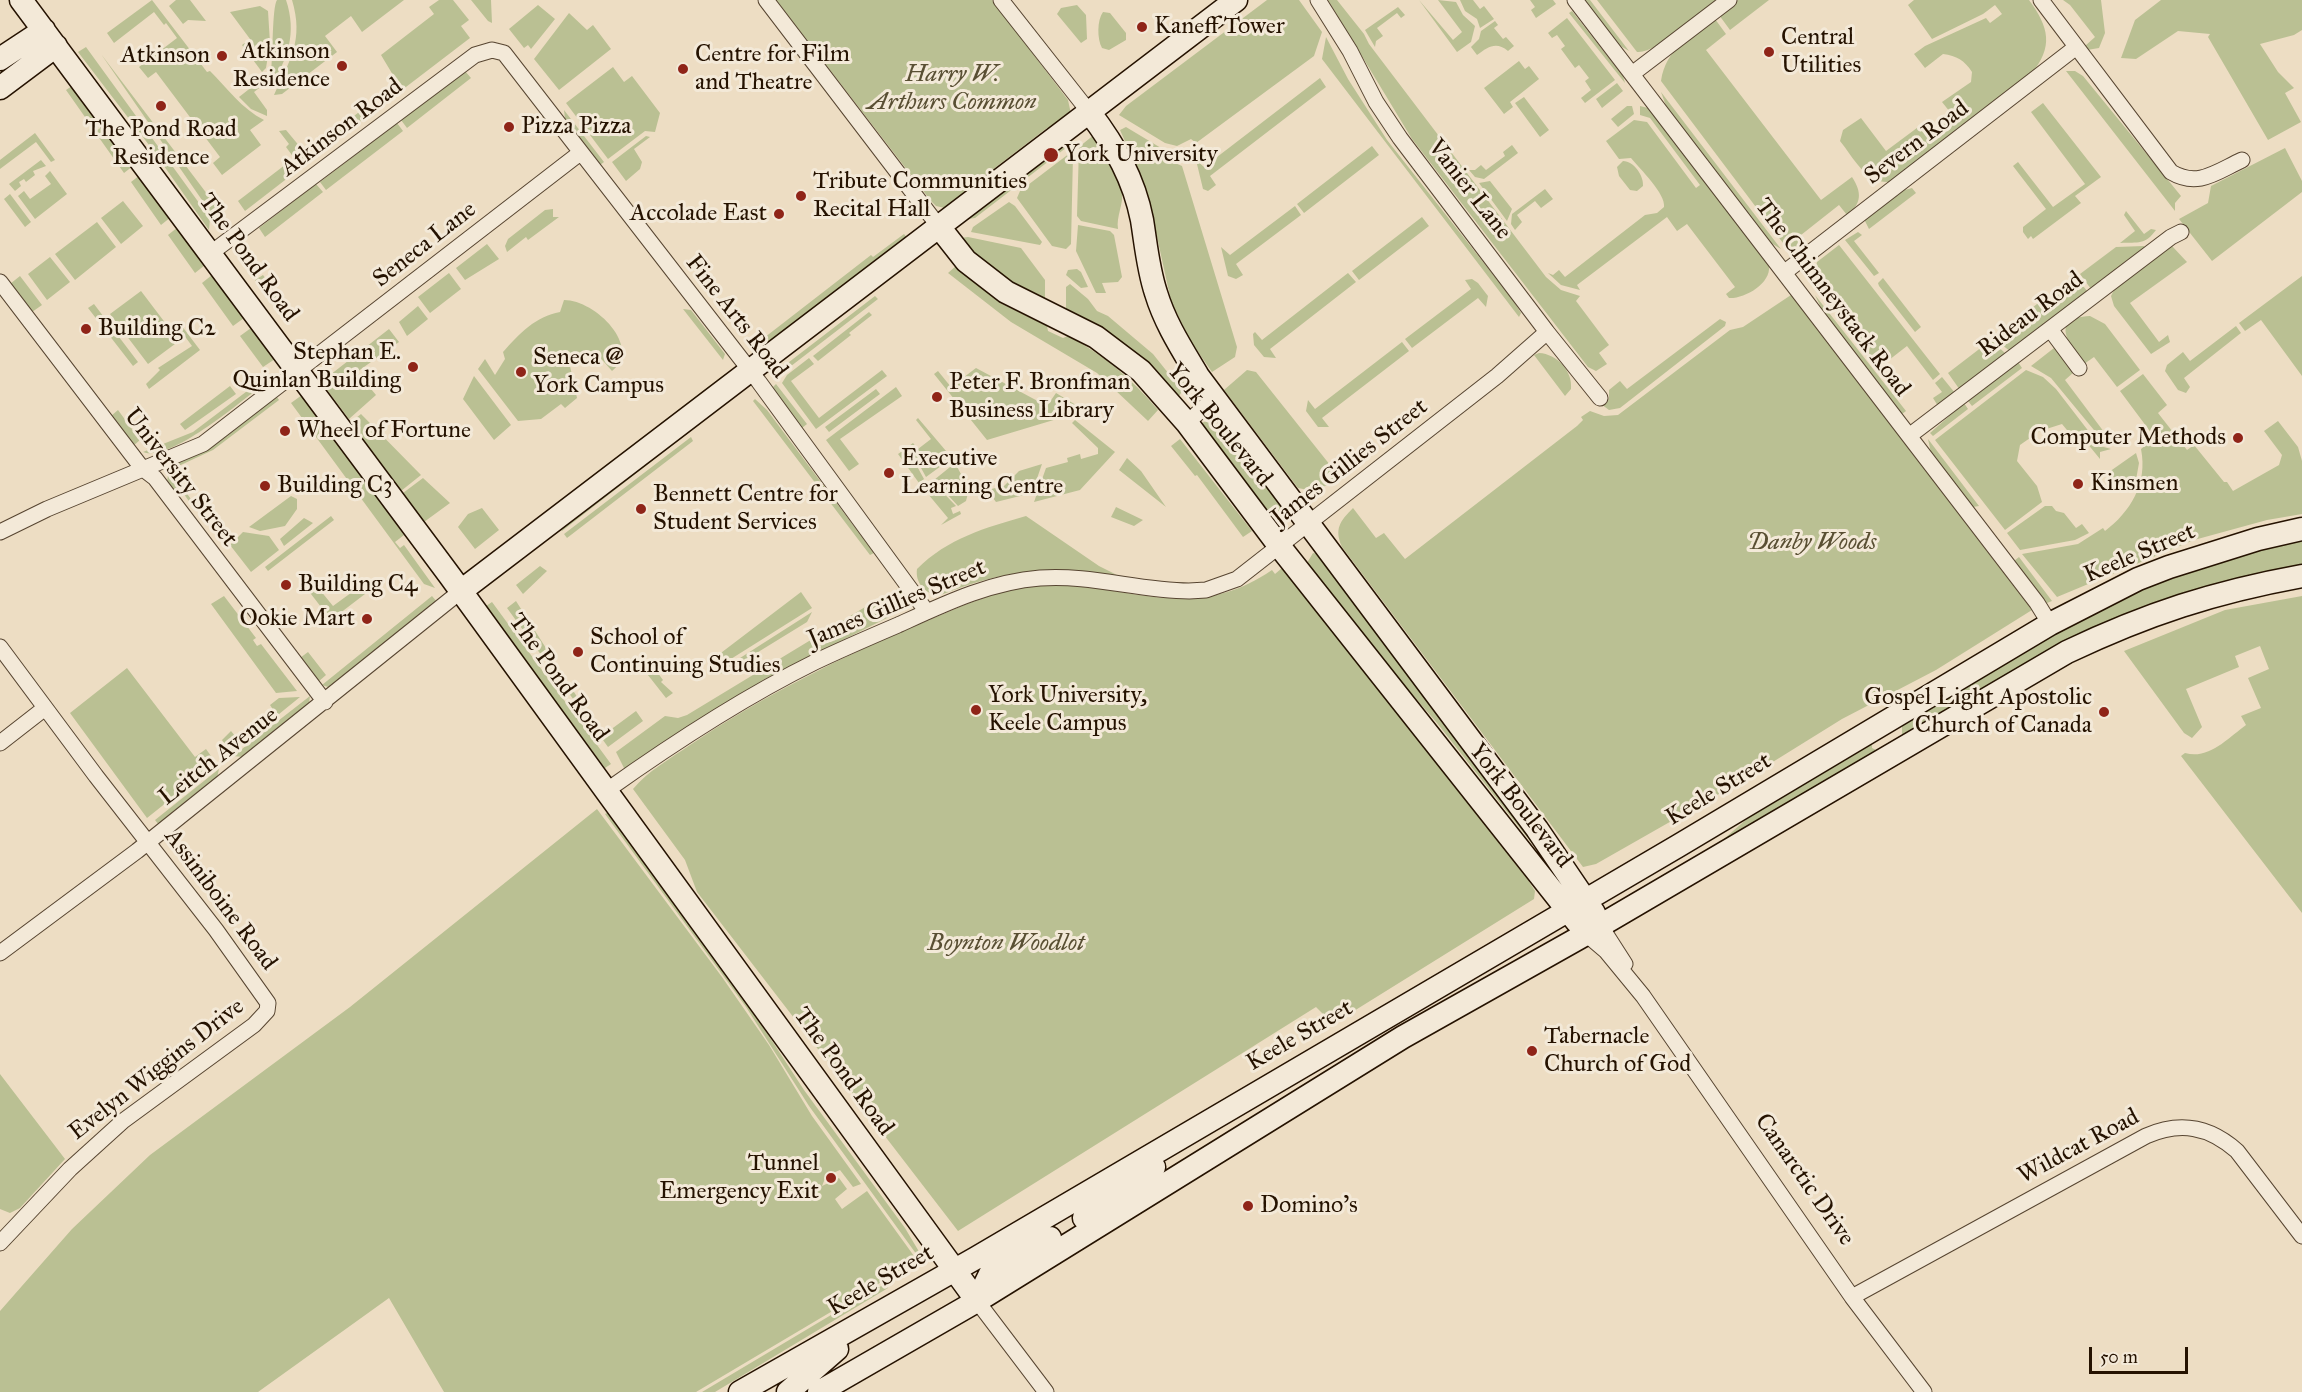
<!DOCTYPE html>
<style>
body{margin:0}
#map{position:relative;width:2302px;height:1392px;overflow:hidden;background:#edddc3;font-family:"IM FELL Great Primer",serif}
canvas{display:block}
.scale{position:absolute;left:2089px;top:1347px;width:99px;height:27px;box-sizing:border-box;border:3px solid #251200;border-top:0;padding-left:8px;font-size:18px;line-height:21px;white-space:nowrap;color:#251200;-webkit-text-stroke:4px #f3e9d8;paint-order:stroke}
</style>
<div id="map">
<canvas width="2302" height="1392"></canvas>
<div class="scale">50 m</div>
</div>
<script>
const c = document.querySelector('canvas').getContext('2d');
c.lineJoin = 'round';
function paint(path, color) { c.fillStyle = color; c.fill(path, 'evenodd'); }
function strokePath(path, color, width, dash) { c.strokeStyle = color; c.lineWidth = width; c.lineCap = dash ? 'butt' : 'round'; c.setLineDash(dash || []); c.stroke(path); }
function write(font, color, halo, rows, align = 'center') {
  c.font = font + ' "IM FELL Great Primer",serif'; c.lineWidth = 6; c.setLineDash([]); c.textBaseline = 'middle'; c.strokeStyle = halo; c.fillStyle = color; for (const [text, x, y, turn = 0] of rows) {
    c.save(); c.translate(x, y); c.rotate((+turn || 0) * Math.PI / 180); c.textAlign = isNaN(turn) ? turn : align; if (halo) c.strokeText(text, 0, 0); c.fillText(text, 0, 0); c.restore();
  }
}
const green = new Path2D(`
 M152,0L207,72L210,71C227,88 242,109 264,120L250,130L261,145L222,175L213,163L220,157L156,72L148,78L139,67L177,38L166,23L164,25L154,12L114,43L107,33Z
 M176,0H190L206,21L188,20L183,24L169,6Z
 M277,0H286C297,33 288,59 270,87L266,83L254,92L267,110V116L251,109L239,97L271,72C273,58 272,7 277,0Z
 M292,0H404L362,32L351,16L325,36L337,52L282,94L274,95C290,60 304,40 292,0Z
 M439,0H453L469,20L461,26L470,38L402,90L381,55L434,14L429,7Z
 M471,0H491L492,23L488,21Z
 M776,0H992L1068,100L1071,114L1060,125L1047,128L966,190L949,209L936,206L931,201Z
 M1267,0H1299L1322,32L1314,56L1196,143L1191,139L1177,146L1165,143L1119,115L1126,106Z
 M1328,0H1337L1364,34L1369,44L1546,277L1561,290L1580,296L1576,301L1609,345L1599,353L1607,364L1596,371L1588,367L1412,139Z
 M1419,0L1453,40L1462,32L1438,0L1456,2L1463,15L1475,26L1471,42L1457,52Z
 M1460,0H1473L1480,9L1484,6L1494,19L1480,28L1477,19L1465,11Z
 M1530,0H1553L1556,4L1536,18L1531,10L1535,7Z
 M1585,0H1590L1629,51L1619,45Z
 M1597,0H1716C1699,13 1657,54 1637,52Z
 M1738,0H1769L1730,30L1719,15Z
 M1914,0H2029C2049,27 2054,47 2031,74L1889,182C1865,183 1854,158 1840,141L1843,130L1861,118L1886,151L1929,119L1937,129L1954,117L1942,102L1971,82L1972,72C1964,60 1957,56 1943,54L1925,68L1914,54L1925,46L1986,18L1990,23L2002,14L1995,5L1983,14L1932,39L1908,5Z
 M2063,0H2101L2105,33L2099,48L2087,50L2085,46L2095,37L2070,5Z
 M2161,0H2302V30L2294,35L2260,44L2278,72L2294,88L2285,93L2301,122L2268,140L2208,37L2210,34L2178,31L2136,59L2121,58L2135,20Z
 M538,5L555,19L531,49L528,45L524,48L509,29Z
 M1077,5L1086,15L1087,39L1081,43L1057,14L1061,8Z
 M260,6L268,11L270,43L266,68L262,72L242,45L250,39L230,12Z
 M1398,7L1405,15L1401,18L1397,13L1377,28L1383,36L1376,41L1375,47L1365,30Z
 M1572,11L1623,76L1625,83L1569,13Z
 M1103,12L1110,13L1126,33V40L1109,50L1102,48C1097,39 1097,20 1103,12Z
 M569,13L587,30L593,25L611,49L559,90L534,59Z
 M1567,18L1615,80L1585,103L1581,98L1591,90L1585,81L1589,78L1579,65L1575,68L1561,49L1565,46L1557,35L1552,38L1548,33Z
 M1715,19L1726,34L1706,50L1821,200L1852,177C1862,192 1862,204 1847,215L1839,205L1801,235L1808,245L1789,251L1661,81C1666,48 1690,38 1715,19Z
 M1495,21L1498,25L1494,28L1503,39L1506,37L1514,46L1508,51C1496,41 1488,47 1477,55L1471,47L1479,39L1481,31Z
 M1326,37L1348,79L1387,140L1513,300L1521,313L1519,317L1322,59Z
 M86,47L210,218L209,230L152,149L78,52Z
 M101,54L220,211L213,216Z
 M1519,61L1525,69L1529,66L1539,79L1510,102L1513,107L1504,114L1484,88Z
 M613,67L624,82L632,76L660,113L655,132L645,131L608,159L566,103Z
 M465,71L471,78L407,128L401,120Z
 M2066,71H2075L2083,76L2181,196L2175,203V211Z
 M1320,78L1326,87L1210,176L1216,185L1208,191L1203,189L1196,160L1204,167Z
 M1617,83L1623,91L1602,108L1596,99Z
 M72,86L99,121L92,127L66,90Z
 M1661,92L1781,249L1771,243L1666,106Z
 M1524,97L1549,130L1540,137L1515,103Z
 M2043,103L2101,177L2075,196L2081,203L2033,239L2031,236L2028,239L2023,232V227L2046,209L2013,166L2018,162L2053,207L2085,184L2031,112Z
 M1627,106H1632L1634,114L1618,127L1611,119Z
 M1640,106L1648,108L1769,266C1771,284 1744,299 1729,298L1726,294L1735,287L1687,224L1677,231L1667,217L1577,285L1580,290L1561,285L1548,273L1553,275L1559,270L1565,277L1645,215L1657,213L1664,207C1666,194 1640,169 1631,158L1619,159L1606,141L1634,120L1647,122L1696,188L1700,185L1650,118L1640,115Z
 M362,110L370,114L320,153L319,144L321,140Z
 M564,110L604,162L600,165L565,119Z
 M397,123L403,131L326,190L320,182Z
 M103,126L133,166L124,173L95,132Z
 M1126,127L1161,148L1159,156L1182,166L1237,347L1235,357L1212,372L1191,342L1171,301L1147,191L1120,130Z
 M286,130L311,160L245,211L238,201L294,158L286,147L289,144L279,131Z
 M35,133L55,160L51,162L36,142L0,169V160Z
 M1095,134C1106,152 1120,170 1122,191C1124,204 1116,216 1118,229L1081,221L1077,216L1079,147Z
 M646,136L650,137L634,149L642,162L640,169L626,181L612,162Z
 M1073,138L1071,144L975,218L968,219Z
 M1512,145L1518,153L1484,179L1475,177L1469,170H1475L1481,165L1486,170L1505,156L1503,152Z
 M1372,146L1379,155L1304,213L1297,204Z
 M2285,148L2302,181V192L2212,261L2179,219L2208,203L2211,186Z
 M1070,153L1073,155L1071,244L1066,249L1052,246L1017,198L1020,191Z
 M41,160L46,166L33,171L35,175L26,182L24,179L19,182L21,186L15,191L9,184Z
 M1623,161C1634,161 1644,176 1643,186L1637,191L1630,190L1619,176L1617,167Z
 M50,171L67,194L35,219L18,196L24,191L30,199L51,184L45,176Z
 M140,175L171,217L161,225L131,182Z
 M1490,181L1512,209L1507,221L1479,183Z
 M316,184L323,192L265,237L259,228Z
 M1912,188L1916,193L1869,229L1864,219L1901,191Z
 M1545,189L1553,199L1541,208L1535,201L1517,215L1522,222L1515,230L1511,224L1512,214Z
 M10,194L31,222L25,227L4,199Z
 M123,201L143,226L121,244L101,218Z
 M1009,202L1015,206L1042,242L1040,245L971,232L973,227Z
 M1295,206L1301,215L1236,264L1243,275L1236,279L1228,276L1221,247L1230,255Z
 M553,209V217H559L528,240L526,237L507,252L505,246L508,239L545,210Z
 M2126,211L2144,234L2151,229L2156,230C2145,245 2139,242 2120,243L2135,231L2124,215Z
 M1422,217L1429,226L1359,280L1352,271Z
 M97,222L116,247L75,280L55,254Z
 M1078,225L1110,231L1114,235L1122,277L1118,282L1102,283L1106,293H1096L1076,251Z
 M178,227L205,265L195,273L168,235Z
 M1858,232L1862,235L1854,241L1879,273L1874,276L1845,240Z
 M904,234L909,240L764,346L760,341L871,255L873,257Z
 M968,237L1021,248L1045,280V304C1013,289 982,266 960,238Z
 M487,244L499,259L465,280L456,268Z
 M1839,245L1940,374L1933,380L1907,346L1880,367L1813,284L1817,262Z
 M2144,246L2145,248L2091,289L2080,274L2116,247Z
 M2172,246L2187,262L2130,303L2159,342L2168,335L2170,342L2151,354L2114,306L2111,296L2116,286Z
 M50,257L70,282L47,300L28,274Z
 M956,266L1000,303L1047,326L1048,331L1063,338L1068,336C1104,355 1132,379 1158,410L1148,421L1097,373L1011,322L948,273Z
 M1077,269L1081,272L1088,287L1081,288L1066,275L1068,270Z
 M449,273L461,289L430,313L418,297Z
 M1348,273L1356,282L1270,349L1276,358L1264,357L1254,345L1253,334L1255,332L1262,340Z
 M212,275L244,318L233,326L202,283Z
 M263,275L282,301L275,306L255,280Z
 M20,276L42,305L32,312L10,284Z
 M2302,276V376L2261,320L2245,331L2239,323Z
 M1883,278L1921,327L1915,332L1879,286L1878,283Z
 M1472,279L1478,283L1488,296L1486,307L1478,298L1412,348L1405,339L1471,289L1465,280Z
 M2074,279L2078,280L2088,292L2010,351L1998,342L1997,335L2037,304L2042,301L2046,305Z
 M1070,284L1088,299L1097,311L1108,316L1153,354L1169,374L1175,369L1187,384L1177,399L1066,313V287Z
 M141,291L179,341L148,364L110,314Z
 M1791,295L2032,610L1936,670L1842,719L1747,778L1596,864L1583,867L1342,547C1334,529 1340,521 1353,508L1376,538L1384,533L1405,559L1577,426L1583,420L1581,417L1590,411L1604,416L1618,415L1730,330L1743,327Z
 M1815,295L1906,411L1902,414L1824,314Z
 M875,296L878,299L782,373L780,369Z
 M564,300C596,300 643,348 612,371L596,353L583,355L570,366L577,398L565,408L561,404L541,419L518,421L478,369L485,359L495,375L505,359L503,352C519,334 536,316 560,312Z
 M94,304L138,362L133,366L88,308Z
 M418,306L428,319L407,336L399,322Z
 M683,309L691,310L725,354L723,360Z
 M869,312L872,315L849,333L851,335L818,361L813,356Z
 M2090,316L2105,324L2140,370L2117,387L2094,357L2084,364C2070,345 2048,318 2090,316Z
 M1720,319L1726,322L1725,326L1620,408L1609,410L1601,404L1609,399V390L1620,381L1627,389Z
 M178,321L200,350L149,389L146,384L160,370L158,368L192,346L175,323Z
 M2236,326L2241,333L2184,378L2190,387L2186,393L2178,390L2165,371L2167,365L2183,352L2190,361Z
 M251,328L275,359L263,367L240,336Z
 M389,329L399,342L357,372L376,395L349,419L321,382Z
 M1991,340L2006,354L1960,390L1948,373Z
 M1402,342L1409,351L1322,418L1329,427H1318L1306,411L1308,400L1315,409Z
 M2054,348L2074,372L2065,380L2113,444L2103,441L2051,378L2031,366Z
 M1539,353C1557,354 1573,371 1571,389L1565,396L1534,355Z
 M809,358L814,364L791,381L819,418L882,370L887,376L816,429L782,383L787,375Z
 M2018,362L2022,368L1972,406L1968,401Z
 M976,368L1047,406L1056,393L1076,405L1067,416L987,440L934,374L938,371L951,387Z
 M1247,370L1256,372L1338,475L1330,484L1313,491L1298,488L1224,390Z
 M2026,370L2043,377L2056,389L2100,446L2111,449L2100,452V459L2082,437L2076,441L2062,424L2040,431L2020,445L2017,461L2037,486L2042,502L2005,530L1935,440Z
 M725,374L723,379L527,533L524,528Z
 M2143,374L2167,405L2158,413L2187,450L2194,445L2224,482H2227L2233,491L2279,465L2282,455L2264,431L2278,421L2298,447L2302,461V514L2267,520L2194,540L2057,597L2022,554L2078,544L2103,528L2105,531C2130,512 2148,484 2141,449L2155,438L2120,391Z
 M474,376L511,425L494,440L463,399Z
 M1942,377L1955,393L1938,406L1933,398L1942,392L1935,383Z
 M263,379L266,382C244,399 170,463 143,452L193,432Z
 M776,384L807,424L802,428L774,391L773,387Z
 M230,386L236,394L185,430L180,424Z
 M896,387L902,396L840,439L859,464L849,471L826,440Z
 M876,389L880,394L829,432L825,427Z
 M302,395L404,535L395,542L400,548L404,545L435,588L424,584L291,403Z
 M277,397L279,400L213,450L170,470L176,464L213,446Z
 M755,399L767,410L874,553L870,555L753,401Z
 M1964,403L1968,409L1933,436L1930,433Z
 M722,404L723,406L562,531L560,528Z
 M118,410L140,440L133,446L111,416Z
 M361,414L421,475L401,491L351,422Z
 M918,418L952,458L926,477L909,446L913,443L918,449L931,439L916,420Z
 M1075,420L1115,452L1080,490L1034,502L1046,468L1068,462L1067,458L1080,454L1081,459L1098,454V448L1072,423Z
 M1208,420C1226,430 1235,458 1249,473C1260,484 1282,495 1282,512L1277,516H1268L1200,424Z
 M691,437L693,441L567,538L564,534Z
 M1180,439L1252,531L1243,537L1197,475L1195,476L1171,446Z
 M1928,439L1979,506L1973,507L1931,453Z
 M907,448L924,479L919,483L898,454Z
 M2136,453L2139,463L2134,491L2129,487L2123,492L2109,472Z
 M1127,458L1141,471L1166,507L1119,470Z
 M955,463L969,489L966,501L958,506L934,480Z
 M1042,464L1032,493L996,502L987,490L1004,486L1019,471Z
 M173,474L198,509L196,511L181,490L173,495L167,482L168,475Z
 M423,478L450,503L424,522L403,493Z
 M932,481L956,506L951,508L953,514L960,511L961,514L941,525L948,518L923,488Z
 M291,496L297,499V509L285,526L260,531L249,527Z
 M2045,506H2052L2056,511L2064,513L2076,528L2082,524L2089,533L2075,540L2020,550L2007,533Z
 M1116,507L1143,520L1134,526L1111,517Z
 M482,508L499,530L475,549L458,527L468,514Z
 M331,516L334,520L268,571L265,567Z
 M1026,516L1099,566L1117,575C1046,566 1006,569 938,596C925,593 915,583 917,569C948,538 985,528 1026,516Z
 M304,518L313,523L284,546L280,539Z
 M243,532L269,536L279,550L251,572L230,545Z
 M2302,538V568L2252,578L1905,736L1902,735V724L2099,607L2183,570Z
 M1313,553L1318,554L1555,867L1552,869L1437,723L1371,647L1307,563Z
 M2019,557L2052,601L2047,603L2016,564L2014,561Z
 M540,566L547,571L523,594L516,585Z
 M1282,568L1528,880L1535,891L1534,899L1333,1024L1316,1007L958,1231L697,892L685,860L633,789C648,771 671,758 690,745C763,696 841,657 922,623C960,607 997,589 1039,586C1125,580 1189,627 1272,570L1275,574Z
 M305,578L315,593L320,590L333,606L359,587L365,594L331,620L301,581Z
 M900,588L908,597L907,608L765,679L673,736L625,770L616,752L665,716L678,718L687,715L875,601Z
 M801,592L812,608L715,669L709,662Z
 M224,596L256,638L253,640L257,646L261,644L297,691L276,693L211,604Z
 M432,596L437,602L334,684L328,687L322,685Z
 M2302,596V913L2181,756L2185,753C2209,760 2228,738 2246,725L2241,716L2261,708L2248,678L2269,669L2260,646L2235,656L2239,667L2186,689L2202,727L2192,738L2184,733L2124,651L2225,610Z
 M516,601L602,736L636,711L643,721L608,747L507,608Z
 M492,602L611,764L605,768L585,741L574,736L483,608Z
 M812,612L807,622L724,673L715,674Z
 M308,652L326,675L318,682L300,658Z
 M649,661L663,680L661,682L673,693L666,698L644,670Z
 M127,668L195,757L206,749L216,763L147,818L70,713Z
 M310,696L309,704L243,757L233,756Z
 M300,697L231,753L222,740L231,731L239,741L276,714L270,705L279,698Z
 M1872,739V748L1878,751L1717,845L1765,803Z
 M219,769L217,778L159,825L155,820Z
 M597,809L722,977L769,1045L812,1116L861,1184L853,1187L840,1170L826,1176L822,1186L839,1178L847,1189L835,1199L842,1209L867,1191L914,1256L915,1262L696,1392H444L389,1298L258,1392H0V1311L72,1229L150,1155L350,1007Z
 M609,812L737,987L804,1090L905,1228L921,1255H917L809,1106L746,1007L605,814Z
 M0,1074L65,1159L20,1208L10,1213L0,1209Z
 M887,1285L888,1288L715,1392H702L878,1287Z`);
const street = new Path2D(`
 M766,0L940,228
 M1001,0L1090,113
 M1318,0L1350,51L1376,102L1400,138L1547,332L1600,398
 M1575,0L2037,603L2050,624
 M2041,0L2171,172C2198,188 2216,172 2242,160
 M1632,74L1729,0
 M211,253L475,55L492,50L504,53L759,382L927,612
 M1785,272L2075,48
 M0,282L142,468L155,478L325,702
 M2050,329L2079,368
 M1187,423L1214,398
 M1909,436L2171,237L2181,232
 M0,532L47,509L203,444L580,153
 M0,647L96,776L216,930L268,1003L267,1011L254,1025L123,1121L70,1169L0,1243
 M0,743L45,708
 M606,791C672,744 742,698 815,662C842,649 870,637 898,625C944,604 989,582 1040,578C1090,574 1139,591 1189,591L1206,590L1237,579L1497,376L1547,332
 M1600,925L1625,964
 M1586,934L1606,951L1643,996L1852,1297L1924,1392
 M0,953L137,851L461,591
 M1852,1297L2146,1136C2180,1121 2209,1126 2237,1151L2302,1236
 M977,1301L1046,1392`);
const secondary = new Path2D(`
 M21,0L450,576L977,1301
 M0,59L44,30
 M0,88L56,46
 M1090,113C1115,146 1134,179 1142,220C1146,245 1148,269 1156,293C1165,323 1182,349 1198,376L1537,829L1594,913
 M940,228L966,261L1006,292L1096,337L1141,371L1187,423L1280,547L1577,922
 M461,591L1236,0
 M1084,1218L1154,1167
 M977,1301L990,1274L1050,1238
 M740,1392L976,1258L1678,846L2050,624L2138,579L2169,567L2258,539L2302,529
 M788,1392L837,1349
 M819,1392L977,1301L1403,1037L1586,934L2067,652C2147,614 2214,592 2302,576`);
const markers = [
 [1142,27,6,"#8f2418"],
 [1769,52,6,"#8f2418"],
 [222,56,6,"#8f2418"],
 [342,66,6,"#8f2418"],
 [683,69,6,"#8f2418"],
 [161,106,6,"#8f2418"],
 [509,127,6,"#8f2418"],
 [1051,155,8,"#8f2418"],
 [801,196,6,"#8f2418"],
 [779,214,6,"#8f2418"],
 [86,329,6,"#8f2418"],
 [413,367,6,"#8f2418"],
 [521,372,6,"#8f2418"],
 [937,397,6,"#8f2418"],
 [285,431,6,"#8f2418"],
 [2238,438,6,"#8f2418"],
 [889,473,6,"#8f2418"],
 [2078,484,6,"#8f2418"],
 [265,486,6,"#8f2418"],
 [641,509,6,"#8f2418"],
 [286,585,6,"#8f2418"],
 [367,619,6,"#8f2418"],
 [578,652,6,"#8f2418"],
 [976,710,6,"#8f2418"],
 [2104,712,6,"#8f2418"],
 [1532,1051,6,"#8f2418"],
 [831,1178,6,"#8f2418"],
 [1248,1206,6,"#8f2418"]
];
const poiNames = [
 ["Kaneff Tower",1154,27],
 ["Central",1781,38],
 ["Utilities",1781,66],
 ["Atkinson",330,52,"right"],
 ["Residence",330,80,"right"],
 ["Centre for Film",695,55],
 ["and Theatre",695,83],
 ["Atkinson",210,56,"right"],
 ["Pizza Pizza",521,127],
 ["The Pond Road",161,130,"center"],
 ["Residence",161,158,"center"],
 ["York University",1064,155],
 ["Tribute Communities",813,182],
 ["Recital Hall",813,210],
 ["Accolade East",767,214,"right"],
 ["Building C2",98,329],
 ["Stephan E.",401,353,"right"],
 ["Quinlan Building",401,381,"right"],
 ["Seneca @",533,358],
 ["York Campus",533,386],
 ["Peter F. Bronfman",949,383],
 ["Business Library",949,411],
 ["Wheel of Fortune",297,431],
 ["Computer Methods",2226,438,"right"],
 ["Executive",901,459],
 ["Learning Centre",901,487],
 ["Kinsmen",2090,484],
 ["Building C3",277,486],
 ["Bennett Centre for",653,495],
 ["Student Services",653,523],
 ["Building C4",298,585],
 ["Ookie Mart",355,619,"right"],
 ["School of",590,638],
 ["Continuing Studies",590,666],
 ["York University,",988,696],
 ["Keele Campus",988,724],
 ["Gospel Light Apostolic",2092,698,"right"],
 ["Church of Canada",2092,726,"right"],
 ["Tabernacle",1544,1037],
 ["Church of God",1544,1065],
 ["Tunnel",819,1164,"right"],
 ["Emergency Exit",819,1192,"right"],
 ["Domino's",1260,1206]
];
const parkNames = [
 ["Harry W.",952,75],
 ["Arthurs Common",952,103],
 ["Danby Woods",1812,543],
 ["Boynton Woodlot",1006,944]
];
const streetNames = [
 ["Atkinson Road",342,128,-37],
 ["Severn Road",1917,143,-37],
 ["Vanier Lane",1469,190,52],
 ["Seneca Lane",425,245,-38],
 ["The Pond Road",248,258,54],
 ["The Chimneystack Road",1832,298,53],
 ["Rideau Road",2031,315,-37],
 ["Fine Arts Road",736,317,52],
 ["York Boulevard",1219,425,51],
 ["James Gillies Street",1350,463,-38],
 ["University Street",180,478,52],
 ["Keele Street",2140,554,-23],
 ["James Gillies Street",897,604,-23],
 ["The Pond Road",558,678,54],
 ["Leitch Avenue",219,757,-38],
 ["Keele Street",1719,790,-31],
 ["York Boulevard",1520,806,52],
 ["Assiniboine Road",220,900,53],
 ["Keele Street",1300,1036,-30],
 ["Evelyn Wiggins Drive",157,1070,-38],
 ["The Pond Road",843,1072,54],
 ["Wildcat Road",2079,1147,-28],
 ["Canarctic Drive",1804,1180,55],
 ["Keele Street",881,1281,-30]
];
paint(green, '#bac093');
strokePath(street, '#574531', 17);
strokePath(secondary, '#251200', 25);
strokePath(street, '#f3e9d8', 15);
strokePath(secondary, '#f3e9d8', 22);
for (const [x, y, r, color] of markers) { const dot = new Path2D(); dot.arc(x, y, r, 0, 2 * Math.PI); c.fillStyle = color; c.fill(dot); strokePath(dot, '#f3e9d8', 2); }
write('24px', '#251200', '#f3e9d8', poiNames, 'left');
write('italic 24px', '#594f33', '#f3e9d8', parkNames);
write('24px', '#251200', '#f3e9d8', streetNames);
</script>
